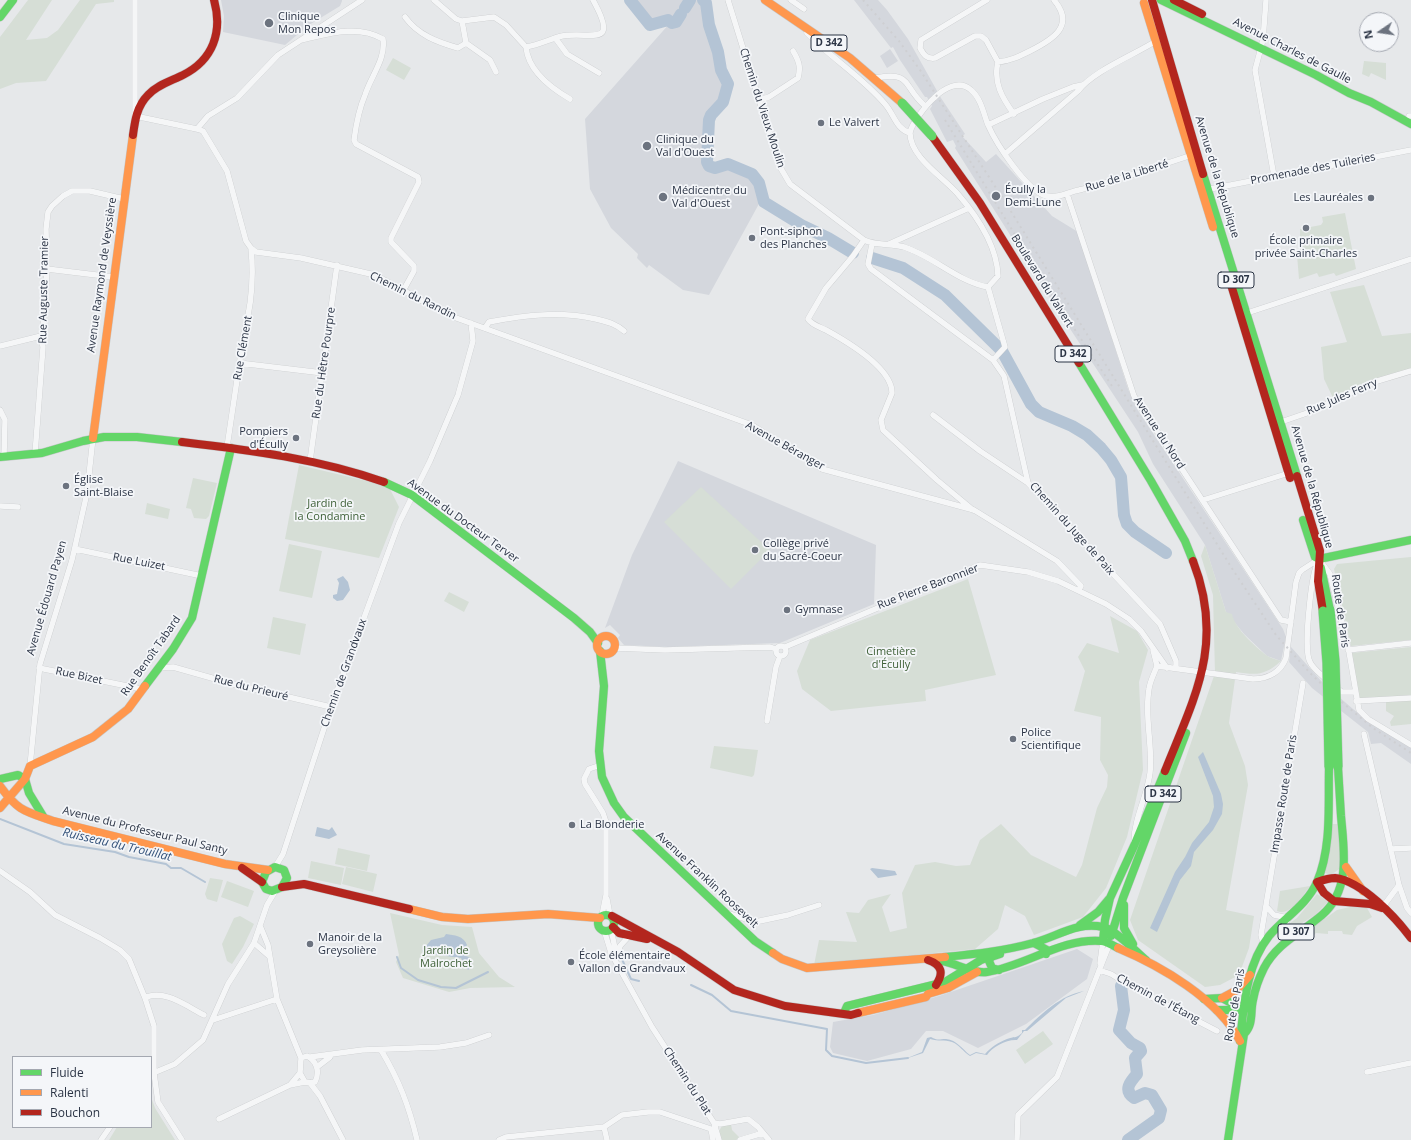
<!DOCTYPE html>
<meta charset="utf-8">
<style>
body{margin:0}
#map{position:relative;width:1411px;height:1140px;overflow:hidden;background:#e6e8ea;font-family:"Open Sans",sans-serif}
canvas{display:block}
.legend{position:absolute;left:12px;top:1056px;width:140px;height:72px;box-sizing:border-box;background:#f4f6f9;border:1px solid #a4a8b1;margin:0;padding:5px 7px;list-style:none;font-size:12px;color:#2b3445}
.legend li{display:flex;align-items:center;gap:8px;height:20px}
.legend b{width:20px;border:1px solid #a4a8b1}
.north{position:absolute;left:1359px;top:12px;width:40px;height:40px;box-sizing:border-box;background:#f4f6f9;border:1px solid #a4a8b1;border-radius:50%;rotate:257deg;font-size:11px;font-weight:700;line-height:16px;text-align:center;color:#2b3445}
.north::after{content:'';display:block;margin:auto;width:14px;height:18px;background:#6c737f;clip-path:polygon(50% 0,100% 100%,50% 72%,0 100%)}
</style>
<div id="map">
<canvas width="1411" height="1140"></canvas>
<ul class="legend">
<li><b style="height:5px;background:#63d668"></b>Fluide</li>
<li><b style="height:5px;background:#ff974d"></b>Ralenti</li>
<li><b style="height:5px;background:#b3261e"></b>Bouchon</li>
</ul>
<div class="north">N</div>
</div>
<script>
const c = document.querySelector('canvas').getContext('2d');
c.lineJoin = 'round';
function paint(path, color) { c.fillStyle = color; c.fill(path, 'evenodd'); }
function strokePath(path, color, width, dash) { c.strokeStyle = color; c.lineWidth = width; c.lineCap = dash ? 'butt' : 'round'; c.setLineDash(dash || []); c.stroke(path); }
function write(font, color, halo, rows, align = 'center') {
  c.font = font + ' "Open Sans",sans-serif'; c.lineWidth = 3.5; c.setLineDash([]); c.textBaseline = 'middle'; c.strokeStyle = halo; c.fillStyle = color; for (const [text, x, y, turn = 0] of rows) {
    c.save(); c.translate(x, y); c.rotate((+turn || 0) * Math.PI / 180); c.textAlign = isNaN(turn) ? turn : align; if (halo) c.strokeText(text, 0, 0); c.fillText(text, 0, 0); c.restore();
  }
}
const built = new Path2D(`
 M221,0H342V1L340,6L309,25L285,45L223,32L224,16Z
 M632,0H702L703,2L708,26L717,54L718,69L726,84L720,103L709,116L706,164L712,168L726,165L739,168L754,179L758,184L760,202L709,295L683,290L649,265L647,268L637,258L638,254L611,228L590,189L585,119L670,23L668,17L649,22Z
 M854,0H878L887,10L908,39L941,98L965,134L962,136L975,150L986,162L996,154L1052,216L1078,232L1128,389L1137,409L1283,629L1286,637L1281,661L1267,656L1244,634L1226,612L1205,545L1153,464L1138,432L1057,309L955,148L956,146L953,140L947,142L930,109L932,106L927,97H925L900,60L893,47L891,48Z
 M890,49L898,61L887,68L880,56Z
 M678,461L876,545L874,604L780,643L668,647L624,645L618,638L620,635L610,625L605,628L632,555Z
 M1291,647L1324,684L1353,709L1370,722L1411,748V764L1381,743L1371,744L1368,732L1312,688L1289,662Z
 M1077,949L1093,959L1087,979L1026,1024L978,1048L943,1031H926L911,1049L867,1061L833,1053L830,1047L833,1022L873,1015L939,996Z`);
const green = new Path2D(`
 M28,0H52L26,40L47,38L58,30L80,0H114V2L96,4L46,81L16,83L0,89V37Z
 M393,58L411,68L404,80L386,70Z
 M1364,61L1386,63V80L1371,73L1369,77L1362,74Z
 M1345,213L1356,269L1336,276L1334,273L1319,277L1317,273L1299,279L1297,255L1300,250V229L1321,225L1323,222L1322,217Z
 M1364,285L1382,336L1411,333V369L1333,398L1324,379L1321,347L1347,342L1330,292Z
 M299,465L371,482L390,489L399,507L379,558L285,539Z
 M193,478L217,483L209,516L206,519L194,518L191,509L186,508Z
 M701,487L770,550L731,589L664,522Z
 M147,503L170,509L168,519L145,514Z
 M289,544L322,551L312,598L279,591Z
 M1205,545L1226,612L1232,614C1235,629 1255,646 1266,655C1270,658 1276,659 1281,661C1264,676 1257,675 1236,672L1229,723L1245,766L1248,785L1226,910L1254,916L1249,948L1239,975L1220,985L1205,987L1138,940L1130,920L1215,673L1213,595L1201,556Z
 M1411,557V640L1351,646L1334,569L1337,564Z
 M968,579L996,675L925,690L926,701L831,711L802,689L797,671L810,640Z
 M449,592L469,602L464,612L444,601Z
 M1110,616L1137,631L1148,650L1139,682L1143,770L1127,837L1106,888L1083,917L1034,935L1025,916L1005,905L998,929L975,949L814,965L819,940L857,942L846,912L859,913L868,900L891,894L882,907L890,932L907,928L902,893L915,865L935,862L956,866L970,865L980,840L1001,824L1031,855L1076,877L1082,865L1097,808L1107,787L1108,775L1100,760L1101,717L1074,711L1085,671L1078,657L1087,643L1119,653Z
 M273,617L306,624L300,655L267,648Z
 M1411,647V696L1359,700L1351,653Z
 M1411,700V724L1391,726L1390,722L1394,716L1386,711V702Z
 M714,746L758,750L754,775L752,777L710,768Z
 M1330,824H1338L1342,866C1337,871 1332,876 1325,873Z
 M338,848L370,855L367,871L335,864Z
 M311,861L344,868L341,885L308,878Z
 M346,867L377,874L373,892L342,884Z
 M210,878L223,880L217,902L207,899L205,894Z
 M227,881L254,891L248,907L221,897Z
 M1310,886C1303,895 1290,917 1277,911L1280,891Z
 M1317,894L1328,902L1316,914L1289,932L1286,926L1297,918Z
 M1350,907L1367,908L1372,917L1357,926L1352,935L1343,934L1342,931H1328V934L1316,933L1313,936L1308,931L1337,910Z
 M390,913L442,925L472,927L479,953L499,977L515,987L470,988L449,992L403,978L396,962L399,955Z
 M240,916L254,924L243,947L232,964L227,961L222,944L234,918Z
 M1043,1031L1053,1044L1025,1064L1016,1050Z
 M151,1097L155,1108L175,1140H109L117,1127H151Z
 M731,1124L732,1130L740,1138L736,1140H721L719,1131L722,1126Z`);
const water = new Path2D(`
 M343,576L348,582L350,590L343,600L337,601L333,598V595L337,594L339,583L337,579Z
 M1203,752L1221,794L1223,804L1222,814L1213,830L1194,852L1191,866L1180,880L1157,932L1150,928L1175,872L1185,857L1192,843L1209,822L1214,807L1213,796L1198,757Z
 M317,827L329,830L332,827L337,835L329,839L315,836Z
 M872,868L895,871L897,875L878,878L870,869Z
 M446,934C454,935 464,936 467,945L461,954L471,958L472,966L468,970L461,958L424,953L422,951L431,940L444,937Z
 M1084,991L1066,998L1027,1031H1024L1017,1040C1007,1039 992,1047 987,1055L976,1053L970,1056C963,1052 960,1045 952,1042C944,1039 939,1042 930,1039L923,1053L905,1059L922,1052L927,1038L931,1037C938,1041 939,1039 946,1039C957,1040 962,1049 970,1055L976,1052L985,1054C991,1047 999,1042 1007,1039C1014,1036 1016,1039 1022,1033V1030H1025C1041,1014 1061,995 1084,991Z`);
const stream = new Path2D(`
 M0,819L64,844L115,852L129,857L166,864L171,868H181L205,882
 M620,955L631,979L639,981
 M397,957L401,968L418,980L441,987L456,988L488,972
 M691,985L712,995L731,1011L827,1029L826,1050L832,1056L866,1063L908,1058`);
const river = new Path2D(`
 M630,0L650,25L668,20L672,23L676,22L681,14
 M703,0L706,3L709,25L718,52L721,70L728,84L723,102L711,115L709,120L707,162L709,166L715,168L728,164L752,174L759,183L764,202L803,226L828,238L853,253
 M685,8L690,0
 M872,258L903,268L945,295L1002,351L1031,404L1039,412L1072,426L1087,435L1101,448L1111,460L1121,477L1124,515L1127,524L1135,532L1166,553
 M1121,986L1124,1010L1119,1030L1131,1043L1140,1048L1141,1051L1135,1058L1137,1074C1130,1082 1123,1090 1134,1098L1145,1093L1152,1095L1161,1110L1159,1118L1128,1140`);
const street = new Path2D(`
 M135,0V116L197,129L203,131L227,171L246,241L251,248L256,252L301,258L375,275L448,315L752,425L822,469L974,510L1057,561L1081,586L1079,590
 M434,0L456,19L462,21L494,17L506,25L526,47C539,45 550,39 562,36C591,31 620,49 593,0
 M728,0L780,167L790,184L864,240C877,246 890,243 904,247C933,256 958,282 988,287L998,276C997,245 977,216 957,193C943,177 910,157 910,133C911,124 927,104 934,98C943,89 959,79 971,90C981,98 984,115 988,125C996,143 1027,192 1047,196C1058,199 1068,192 1079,190C1117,181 1155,167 1192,155
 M791,0L804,9
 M987,0L921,40L920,48C924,55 926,59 935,58L975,36H981L986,40L998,62C993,82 1002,98 1014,114
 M1266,0L1263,40L1255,70L1274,176
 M405,17C418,35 437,42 458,48L466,43
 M462,21L466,43L490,60L496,72
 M807,33C831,58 862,77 885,104C894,114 896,129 910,133
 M556,39L567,54L599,73
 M301,40C328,34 357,24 383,39C386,59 371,76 365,95C359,109 356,125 354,140L356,144L418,177L419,182L391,238V242L414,266V271L403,291
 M526,47C528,70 551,88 570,99
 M998,62C1010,61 1020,56 1030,51C1052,40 1076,26 1054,0
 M875,78C913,71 902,86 925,106
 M759,100L769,97L798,78C801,67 799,61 793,51
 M1409,116H1411
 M988,125L1043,99L1073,87L1082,85
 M197,129L208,116L237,98L278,55L362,0
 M1005,154L1078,91C1093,71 1134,55 1156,41
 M1205,190L1411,150
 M1067,194L1134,396L1281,620L1291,622
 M864,240L853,256L826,288L808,319C812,325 820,327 826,330C846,341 892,368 892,393L881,420L883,430L937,480L973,510
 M872,244L868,264L871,269L993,360L1004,376L1028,483L1160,624L1176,661V668
 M889,244L969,208
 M47,269L113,277
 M988,287L1005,347L993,360
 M1244,314L1411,259
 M485,328L489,322C526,315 559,311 596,319C607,322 615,323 624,331
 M0,346L41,336
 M239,363L323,373
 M0,410L5,420L4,456
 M933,415L980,451L1028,483
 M1278,423L1307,413L1374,382L1411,371
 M227,447L244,333C252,304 254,278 251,248
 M35,454L43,347L41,336L43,332L47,269L46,229L48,212L52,206L63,196L72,191H90L124,199
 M310,461L337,265
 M1203,500L1289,473
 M0,506L18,507
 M75,549L202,576
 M1321,562L1330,574L1349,652L1359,710L1368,719L1411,745
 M1316,567C1311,582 1303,649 1310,662C1313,669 1322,675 1327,680
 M776 651a5 5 0 1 1 10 0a5 5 0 1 1-10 0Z
 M785,647L980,565L1028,572L1058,581L1106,604L1129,619L1141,631L1167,668
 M615,648L665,650L770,647L776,649
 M1153,650L1157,666
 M1348,650L1411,643
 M1157,666L1253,679C1268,679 1281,672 1286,658L1296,582L1299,573L1302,570L1319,559
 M39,668L137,688L142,691
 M159,668L173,667L233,684L331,707
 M1335,687L1342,692H1355
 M1356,701L1411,698
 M767,721L776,667L780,656
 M1364,734L1399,885L1407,908L1411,913
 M601,765L589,769L584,779L585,784L603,813L606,822V895L602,915
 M30,766L40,664L72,560L87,493L93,438
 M1134,842C1134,818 1147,797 1150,773C1153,745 1144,717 1149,689C1150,681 1154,674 1157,666
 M1391,849L1411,848
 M275,867L283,854L331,707L399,523L430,461L458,395L473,341L471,323
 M0,871L30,892L55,915L100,938L120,950L129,959L145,998L154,1026V1073L158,1102L182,1140
 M607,899L610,915
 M1266,906L1274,915L1288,918L1284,929L1285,940
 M1382,908L1399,885
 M727,913L755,922L788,915L819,905
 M261,928L268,945L277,999L301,1058L300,1073L305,1082L310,1083L315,1082C320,1072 317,1061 307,1056L301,1058
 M611,929L617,958
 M604,930L611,953L652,1027L714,1123L719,1140
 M254,943L269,956
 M1263,943L1261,935L1303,683
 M618,955L620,946L630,935
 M1100,963L1103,941
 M1099,970L1111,974L1132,987L1217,1031
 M145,998C163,988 188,1007 204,1015
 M213,1020L277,999
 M381,1050C399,1080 409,1106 417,1140
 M310,1057L362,1050L440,1047L466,1043L489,1035
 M317,1067L330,1057
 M1367,1072L1411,1063
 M151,1074L175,1064L203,1040L228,984L254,943L267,905L276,890
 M310,1083L320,1096L343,1140
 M290,1085L300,1073
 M219,1119L290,1085L305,1082
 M714,1123L720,1124L748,1119L758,1127L769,1140
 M604,1127L607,1140
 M711,1129L713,1140
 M101,1140L110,1127
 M499,1140L506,1137L604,1127L622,1115L648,1112H660L711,1129
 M740,1140L763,1133
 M1017,1140L1018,1115L1057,1077L1110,943`);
const fast = new Path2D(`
 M1161,0L1316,75L1349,93L1371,102L1411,124
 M0,17L13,0
 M1203,174L1297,476
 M1079,363L1151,481L1185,541L1193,561
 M0,457L42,453L83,441L104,437H137L182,442
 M384,482L412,495L574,618L590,632L598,643
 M1303,520L1315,557L1319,559
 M1319,559L1411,540
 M1321,568L1330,610
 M600,651L604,686L599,751L602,777L614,803L624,817L755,941L773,953
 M145,686L173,649L192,618L231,448
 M0,779L18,775L25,779L29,793L43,816
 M275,867L284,870L287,878L282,887L272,891L266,889L262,882L266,872Z
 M1124,905V928L1133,944
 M598 923a8 8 0 1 1 16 0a8 8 0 1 1-16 0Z
 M1080,925L1098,912L1109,899
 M1111,936L1123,898L1186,733
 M1103,941L1105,920L1110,898L1134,846L1165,771
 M1034,943L1047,950L1046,954
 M945,957C975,954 1004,951 1033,943C1057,937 1077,921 1103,927C1116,930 1135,951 1146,960
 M943,961C957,964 973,974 987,972C1026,966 1061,938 1101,941C1107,941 1113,946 1118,948
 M999,970L992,968L989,961L991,957L1000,954
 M1204,999L1222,998L1244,1010
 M1217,1010H1244
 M844,1013L847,1006L945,982L981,960L994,955
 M1240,1041C1244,1006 1246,965 1269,936C1284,918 1307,905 1317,882C1332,847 1328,804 1329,767
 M1228,1140L1244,1034C1254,1024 1250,1012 1253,1000C1255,989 1259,978 1264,968C1277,943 1301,933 1322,915C1351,890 1344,850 1341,816C1340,799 1339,783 1338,767`);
const slow = new Path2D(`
 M765,0L850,58L902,103
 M1144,3L1213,227
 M93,438L133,135
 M597 645a9 9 0 1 1 18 0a9 9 0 1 1-18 0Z
 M0,786C18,811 24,811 53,821L225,864L268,870
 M0,808L25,779L30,766L93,737L128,709L145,686
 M1346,867L1363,891
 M409,909L442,917L468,919L548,914L600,918
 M1118,948C1161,966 1218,999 1240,1041
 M773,953L782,959L807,968L945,957
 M1222,998L1237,990L1250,975
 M858,1013L926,997L928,994L948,988L977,972`);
const jam = new Path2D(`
 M1152,0L1203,174
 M1174,0L1202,14
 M133,135C135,120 137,106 148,95C157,85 171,81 183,75C213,60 223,32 214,0
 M932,136L980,203L1079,363
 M1229,278L1290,478
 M182,442C250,450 319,459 384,482
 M1297,476L1320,551L1318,581L1323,611
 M1165,771C1195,696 1225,643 1193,561
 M242,868L262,882
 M282,887L304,884L409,909
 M1382,908L1370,904L1334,901L1324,893L1317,882C1323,880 1329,878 1335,878C1362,881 1396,918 1411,938
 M612,916L678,952L734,990L785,1006L851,1015L858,1013
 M613,927L619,933L647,939
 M928,960C942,965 944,973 936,985`);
const rail = new Path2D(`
 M863,0L899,41L920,70L1007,205L1233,570L1276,635L1310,673L1331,693L1373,728L1411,753
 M945,120L1050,292L1114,389`);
const fastBridge = new Path2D(`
 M902,103L932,136
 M1330,610L1335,661L1338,767
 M1323,611L1327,663L1329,767`);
const markers = [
 [269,23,5,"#6c737f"],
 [821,123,4,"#6c737f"],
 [647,146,5,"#6c737f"],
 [996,196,5,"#6c737f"],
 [663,197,5,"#6c737f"],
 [1371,198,4,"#6c737f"],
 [1306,228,4,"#6c737f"],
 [752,238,4,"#6c737f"],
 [296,438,4,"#6c737f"],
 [66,486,4,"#6c737f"],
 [755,550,4,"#6c737f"],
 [787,610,4,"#6c737f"],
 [1013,739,4,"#6c737f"],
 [572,825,4,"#6c737f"],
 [310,944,4,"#6c737f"],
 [571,962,4,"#6c737f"]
];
const shields = [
 [829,43,36],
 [1236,280,36],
 [1073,354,36],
 [1163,794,36],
 [1296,932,36]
];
const shieldNames = [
 ["D 342",829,43],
 ["D 307",1236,280],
 ["D 342",1073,354],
 ["D 342",1163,794],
 ["D 307",1296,932]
];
const poiNames = [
 ["Clinique",278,17],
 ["Mon Repos",278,30],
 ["Le Valvert",829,123],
 ["Clinique du",656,140],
 ["Val d'Ouest",656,153],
 ["Écully la",1005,190],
 ["Demi-Lune",1005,203],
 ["Médicentre du",672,191],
 ["Val d'Ouest",672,204],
 ["Les Lauréales",1363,198,"right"],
 ["Pont-siphon",760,232],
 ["des Planches",760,245],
 ["École primaire",1306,241,"center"],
 ["privée Saint-Charles",1306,254,"center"],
 ["Pompiers",288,432,"right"],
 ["d'Écully",288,445,"right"],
 ["Église",74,480],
 ["Saint-Blaise",74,493],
 ["Collège privé",763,544],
 ["du Sacré-Coeur",763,557],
 ["Gymnase",795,610],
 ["Police",1021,733],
 ["Scientifique",1021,746],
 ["La Blonderie",580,825],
 ["Manoir de la",318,938],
 ["Greysolière",318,951],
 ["École élémentaire",579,956],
 ["Vallon de Grandvaux",579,969]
];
const streetNames = [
 ["Avenue Charles de Gaulle",1292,51,27],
 ["Chemin du Vieux Moulin",762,108,72],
 ["Promenade des Tuileries",1313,169,-11],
 ["Rue de la Liberté",1127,176,-17],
 ["Avenue de la République",1217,177,73],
 ["Avenue Raymond de Veyssière",102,275,-82],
 ["Boulevard du Valvert",1042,281,58],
 ["Rue Auguste Tramier",44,290,-89],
 ["Chemin du Randin",413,296,26],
 ["Rue Clément",243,348,-80],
 ["Rue du Hêtre Pourpre",324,363,-82],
 ["Rue Jules Ferry",1342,397,-23],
 ["Avenue du Nord",1159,433,57],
 ["Avenue Béranger",785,446,29],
 ["Avenue de la République",1312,487,74],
 ["Avenue du Docteur Terver",463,521,36],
 ["Chemin du Juge de Paix",1072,529,48],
 ["Rue Luizet",139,562,11],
 ["Rue Pierre Baronnier",928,587,-21],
 ["Avenue Édouard Payen",47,598,-74],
 ["Route de Paris",1340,611,82],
 ["Rue Benoît Tabard",151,656,-55],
 ["Chemin de Grandvaux",344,673,-70],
 ["Rue Bizet",79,676,12],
 ["Rue du Prieuré",251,688,14],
 ["Impasse Route de Paris",1284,794,-81],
 ["Avenue du Professeur Paul Santy",145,831,14],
 ["Avenue Franklin Roosevelt",707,880,43],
 ["Chemin de l'Étang",1158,999,28],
 ["Route de Paris",1235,1005,-80],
 ["Chemin du Plat",687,1081,57]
];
const parkNames = [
 ["Jardin de",330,504],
 ["la Condamine",330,517],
 ["Cimetière",891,652],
 ["d'Écully",891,665],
 ["Jardin de",446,951],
 ["Malrochet",446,964]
];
const waterNames = [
 ["Ruisseau du Trouillat",117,845,13]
];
paint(built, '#d4d7dd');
paint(green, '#d6ded6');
paint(water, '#b4c4d5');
strokePath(stream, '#b4c4d5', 2);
strokePath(river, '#b4c4d5', 12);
strokePath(street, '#c4c6c8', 6);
strokePath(fast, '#c4c6c8', 9);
strokePath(slow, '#c4c6c8', 9);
strokePath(jam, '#c4c6c8', 9);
strokePath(street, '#f5f6f7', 5.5);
strokePath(fast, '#63d668', 8);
strokePath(slow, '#ff974d', 8);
strokePath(jam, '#b3261e', 8);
strokePath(rail, '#cecfd2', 2, [2, 4]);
strokePath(fastBridge, '#c2c5c8', 10, []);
strokePath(fastBridge, '#63d668', 9);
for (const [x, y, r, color] of markers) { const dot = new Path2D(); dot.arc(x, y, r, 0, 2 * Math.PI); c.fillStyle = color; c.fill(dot); strokePath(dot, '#f4f6f9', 1.5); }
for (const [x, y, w] of shields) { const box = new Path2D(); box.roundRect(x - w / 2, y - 8, w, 16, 3); c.fillStyle = '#f4f6f9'; c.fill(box); strokePath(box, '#2b3445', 1); }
write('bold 10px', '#2b3445', null, shieldNames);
write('11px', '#2b3445', '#f4f6f9', poiNames, 'left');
write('11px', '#2b3445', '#f4f6f9', streetNames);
write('11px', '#3f6138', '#f4f6f9', parkNames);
write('italic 12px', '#34527a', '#f4f6f9', waterNames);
</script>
